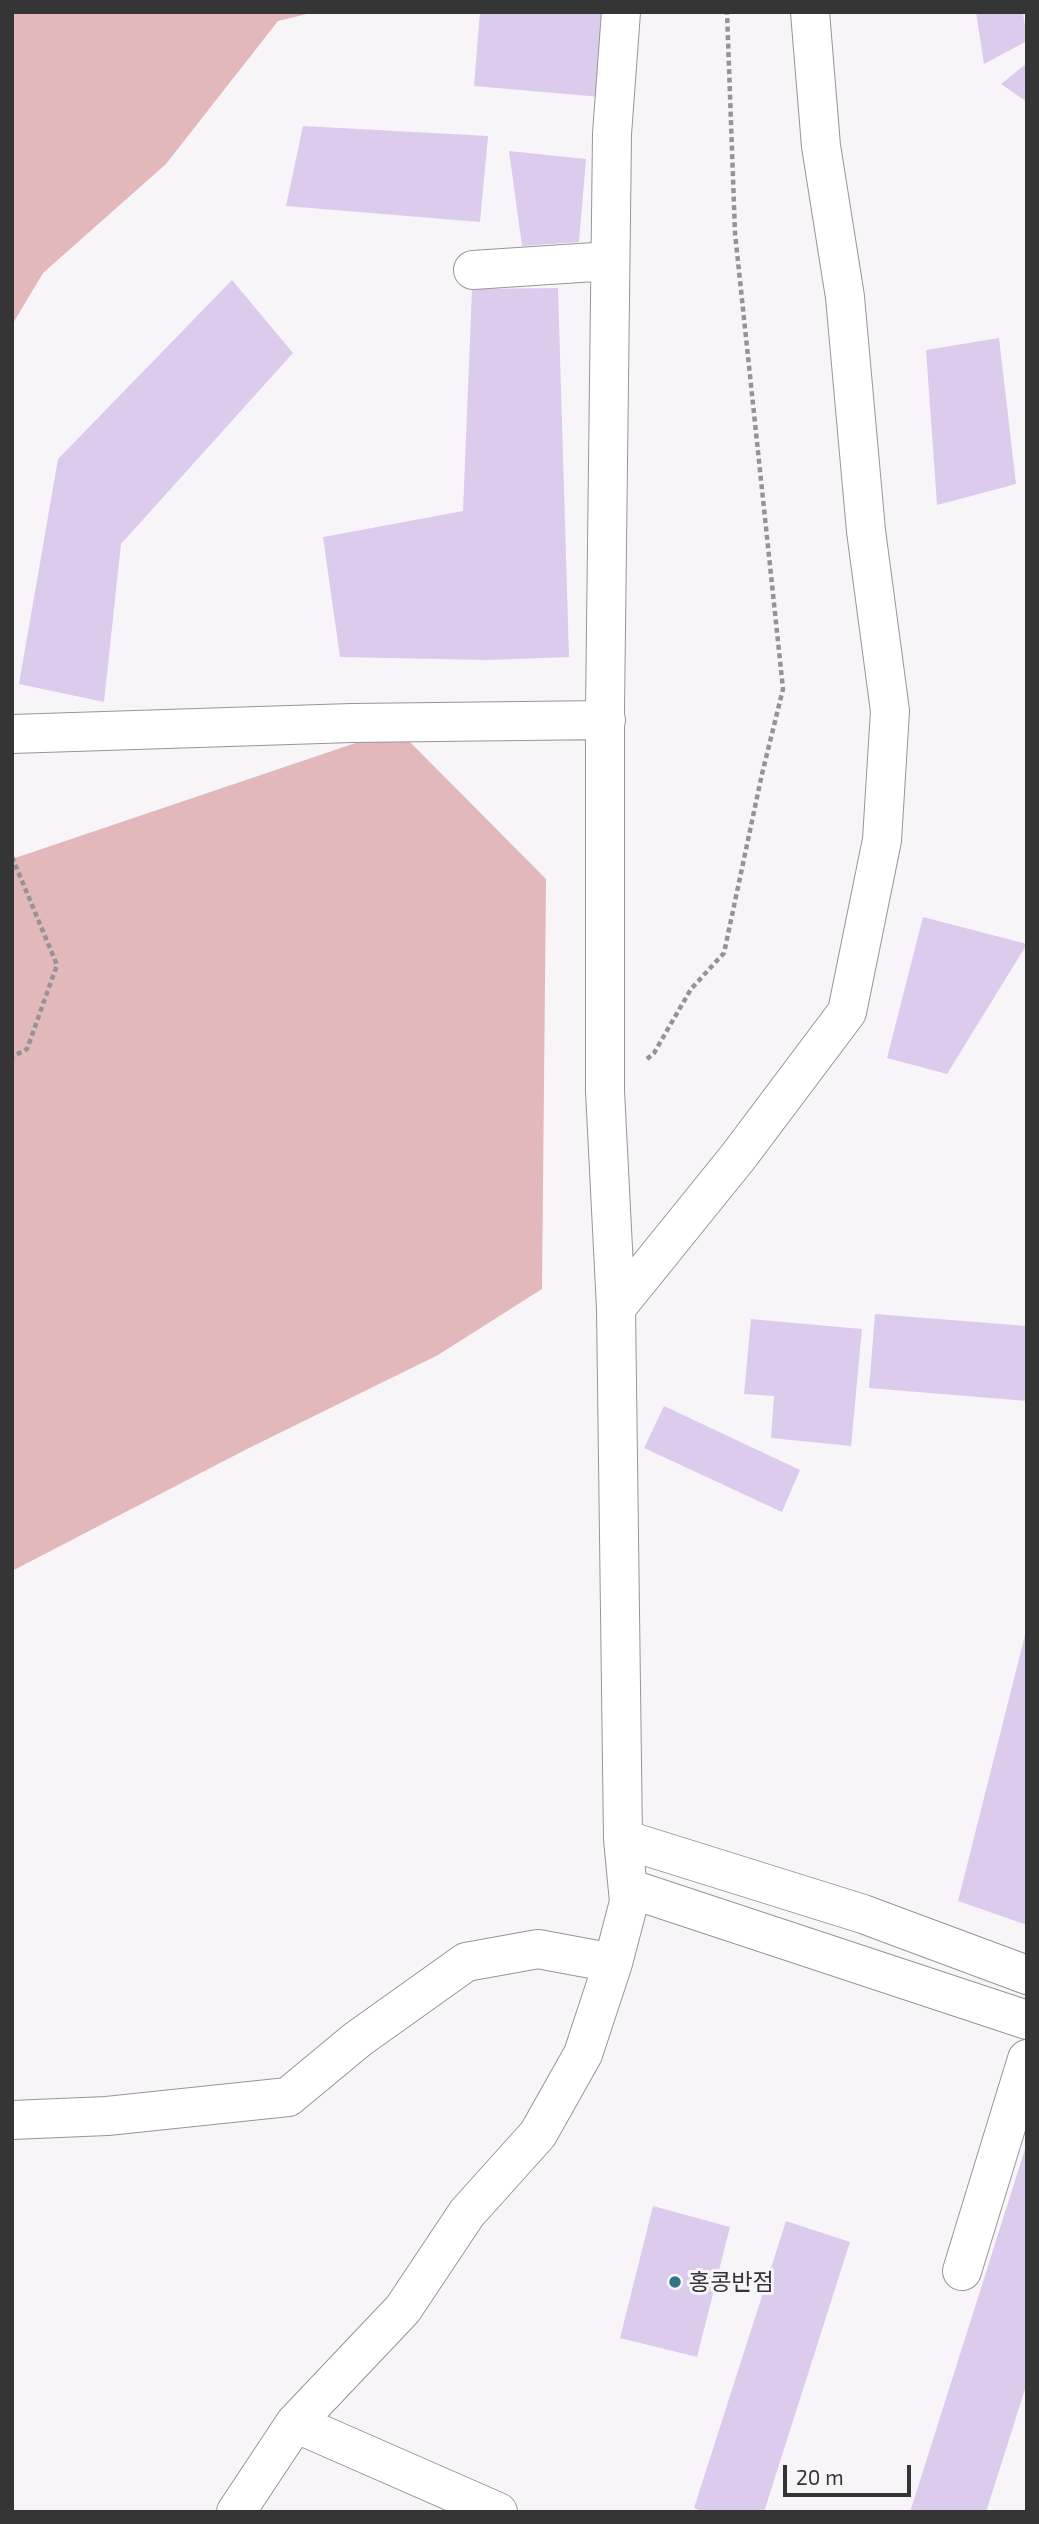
<!DOCTYPE html>
<meta charset="utf-8">
<style>
body{margin:0}
#map{position:relative;width:1039px;height:2524px;overflow:hidden;background:#f8f5f8;font-family:"Exo 2",sans-serif}
canvas{display:block}
.frame{position:absolute;inset:0;border:14px solid #363536;pointer-events:none}
.scale{position:absolute;left:783px;top:2465px;width:128px;height:32px;box-sizing:border-box;border:4px solid #363536;border-top:0;padding-left:9px;font-size:21px;line-height:24px;white-space:nowrap;color:#363536;-webkit-text-stroke:5px #f8f5f8;paint-order:stroke}
</style>
<div id="map">
<canvas width="1039" height="2524"></canvas>
<div class="frame"></div>
<div class="scale">20 m</div>
</div>
<script>
const c = document.querySelector('canvas').getContext('2d');
c.lineJoin = 'round';
function paint(path, color) { c.fillStyle = color; c.fill(path, 'evenodd'); }
function strokePath(path, color, width, dash) { c.strokeStyle = color; c.lineWidth = width; c.lineCap = dash ? 'butt' : 'round'; c.setLineDash(dash || []); c.stroke(path); }
function write(font, color, halo, rows, align = 'center') {
  c.font = font + ' "Exo 2","Noto Sans KR",sans-serif'; c.lineWidth = 6; c.setLineDash([]); c.textBaseline = 'middle'; c.strokeStyle = halo; c.fillStyle = color; for (const [text, x, y, turn = 0] of rows) {
    c.save(); c.translate(x, y); c.rotate((+turn || 0) * Math.PI / 180); c.textAlign = isNaN(turn) ? turn : align; if (halo) c.strokeText(text, 0, 0); c.fillText(text, 0, 0); c.restore();
  }
}
const forest = new Path2D(`
 M12,12H315L278,21L166,164L43,273L12,325Z
 M397,729L546,879L542,1289L438,1355L245,1450L12,1571V859Z`);
const building = new Path2D(`
 M480,12H602L601,97L474,86Z
 M976,12H1023L1027,41L984,64Z
 M1027,63V102L1001,84Z
 M303,126L488,136L480,222L286,206Z
 M509,151L586,159L579,242L522,246Z
 M232,280L293,353L121,544L104,702L19,684L58,459Z
 M558,288L569,657L487,660L340,657L323,537L463,511L472,289Z
 M999,338L1016,484L937,505L926,350Z
 M923,917L1027,944L947,1074L887,1058Z
 M875,1314L1027,1326V1401L869,1388Z
 M751,1319L862,1329L851,1446L771,1438L774,1396L744,1394Z
 M664,1406L800,1470L782,1512L644,1448Z
 M1026,1631H1027V1925L958,1901Z
 M1026,2146L1027,2383L986,2512H910Z
 M653,2206L730,2227L697,2357L620,2338Z
 M786,2221L850,2242L764,2512H704L694,2508Z`);
const path = new Path2D(`
 M12,857L57,965L27,1049L12,1057
 M647,1059L654,1053L691,989L724,953L762,774L783,689L735,233L727,12`);
const minor = new Path2D(`
 M473,270L610,261
 M12,734L352,723L606,720
 M616,1308L738,1157L847,1012L882,840L890,711L866,531L845,297L821,146L810,12
 M623,1839L863,1914L1027,1975
 M628,1888L1027,2020
 M12,2120L107,2116L288,2097L358,2039L466,1962L538,1949L613,1963
 M962,2271L1027,2059
 M295,2423L498,2512
 M236,2512L295,2423L403,2309L467,2213L538,2134L583,2054L613,1963L629,1902L623,1839L616,1308L605,1091V710L612,134L621,12`);
const markers = [
 [675,2282,7,"#317584"]
];
const poiNames = [
 ["홍콩반점",689,2282]
];
paint(forest, '#e2b8bb');
paint(building, '#dbccee');
strokePath(minor, '#989598', 40);
strokePath(path, '#959395', 4.5, [5, 3.5]);
strokePath(minor, '#fff', 38);
for (const [x, y, r, color] of markers) { const dot = new Path2D(); dot.arc(x, y, r, 0, 2 * Math.PI); c.fillStyle = color; c.fill(dot); strokePath(dot, '#f8f5f8', 2.5); }
write('23px', '#363536', '#f8f5f8', poiNames, 'left');
</script>
